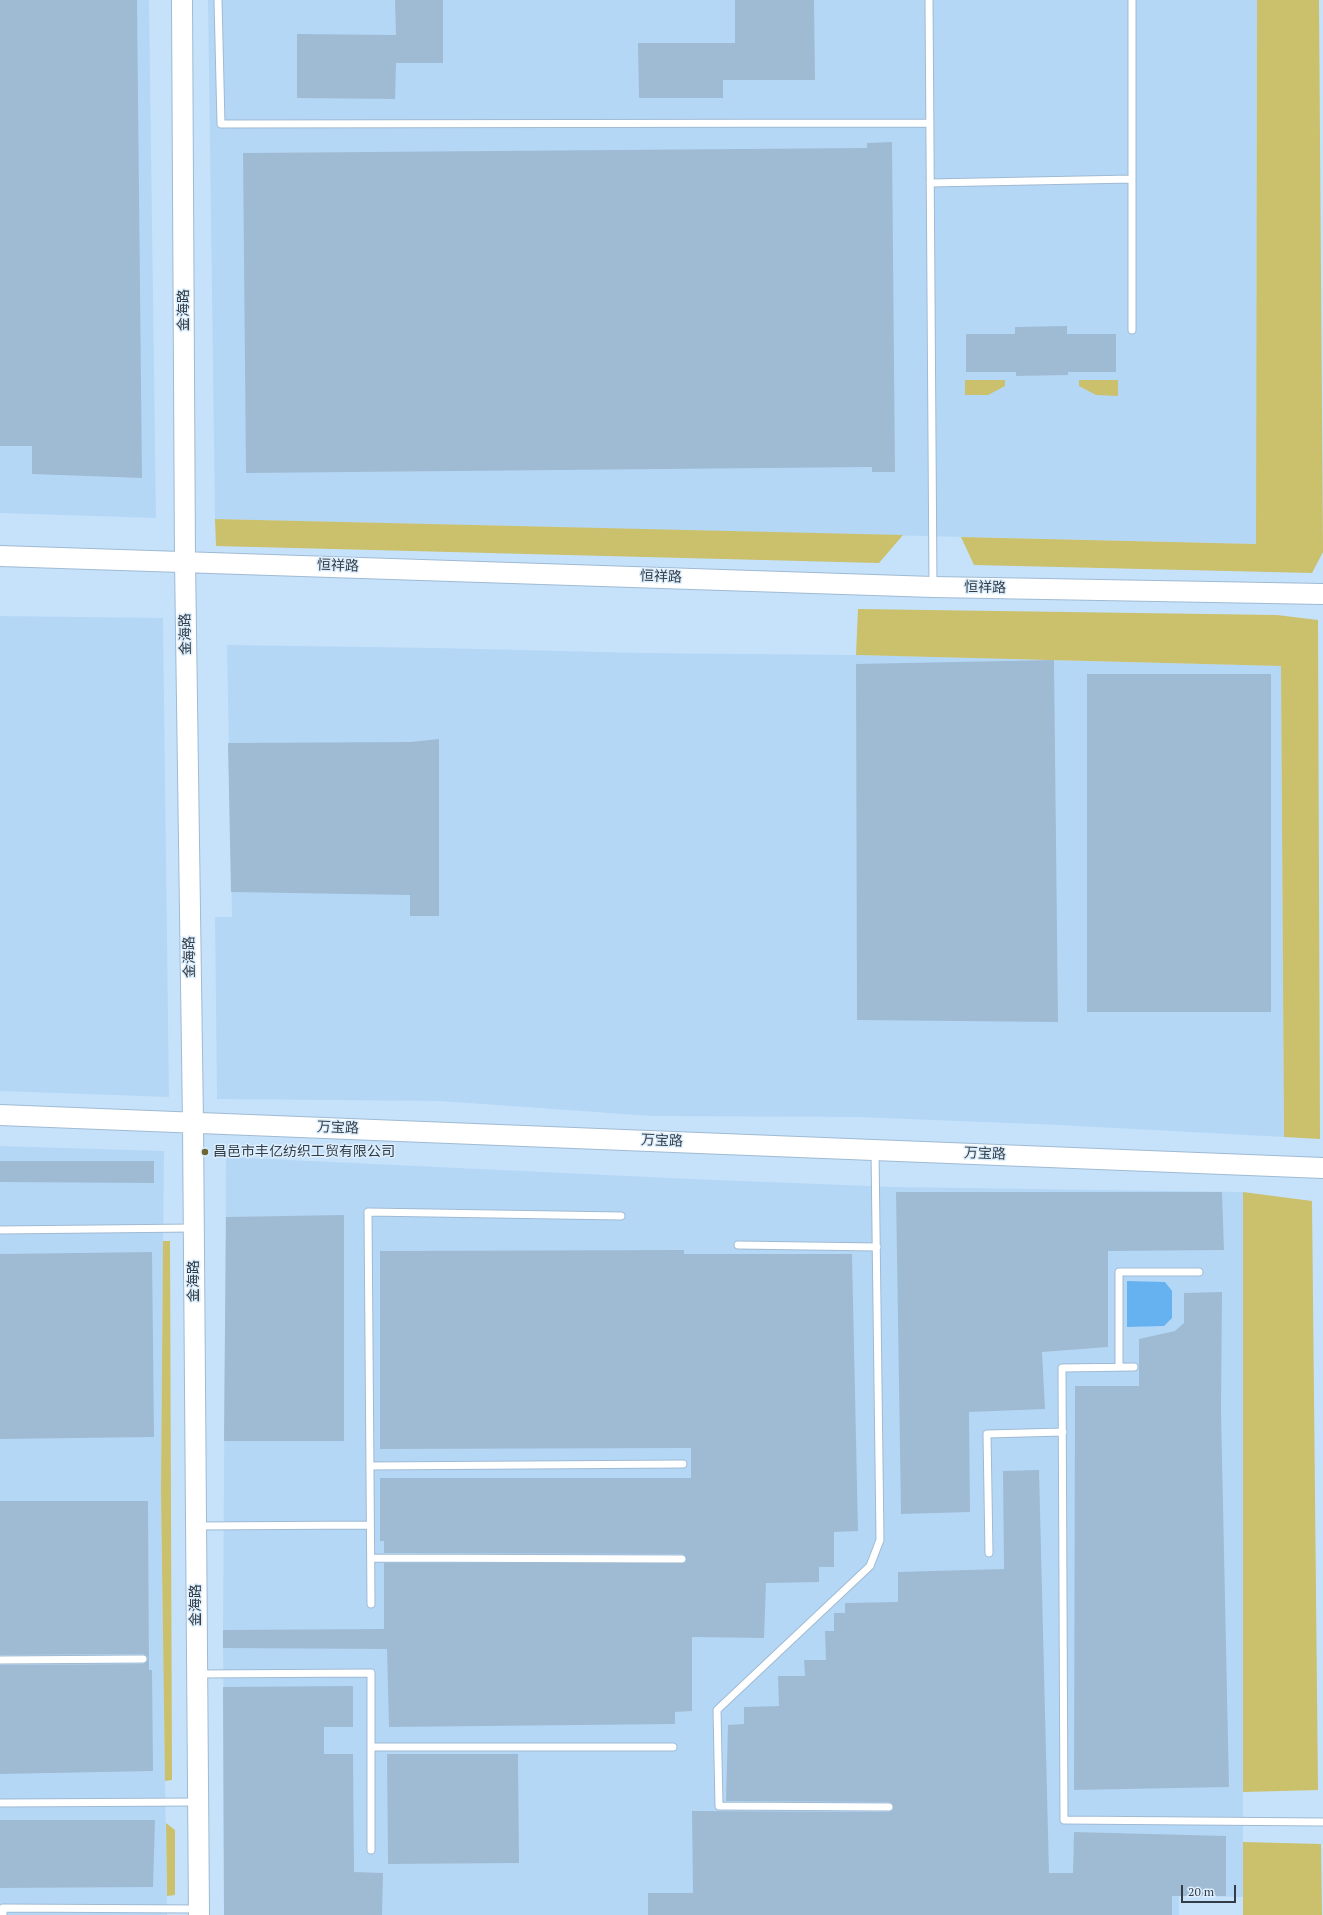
<!DOCTYPE html>
<meta charset="utf-8">
<style>
body{margin:0}
#map{position:relative;width:1323px;height:1915px;overflow:hidden;background:#c6e2fb;font-family:"PT Serif",serif}
canvas{display:block}
.scale{position:absolute;left:1181px;top:1885px;width:55px;height:18px;box-sizing:border-box;border:2px solid #323d47;border-top:0;padding-left:5px;font-size:12px;line-height:14px;white-space:nowrap;color:#323d47;-webkit-text-stroke:3px #ddeefd;paint-order:stroke}
</style>
<div id="map">
<canvas width="1323" height="1915"></canvas>
<div class="scale">20 m</div>
</div>
<script>
const c = document.querySelector('canvas').getContext('2d');
c.lineJoin = 'round';
function paint(path, color) { c.fillStyle = color; c.fill(path, 'evenodd'); }
function strokePath(path, color, width, dash) { c.strokeStyle = color; c.lineWidth = width; c.lineCap = dash ? 'butt' : 'round'; c.setLineDash(dash || []); c.stroke(path); }
function write(font, color, halo, rows, align = 'center') {
  c.font = font + ' "PT Serif","Noto Sans SC",serif'; c.lineWidth = 3; c.setLineDash([]); c.textBaseline = 'middle'; c.strokeStyle = halo; c.fillStyle = color; for (const [text, x, y, turn = 0] of rows) {
    c.save(); c.translate(x, y); c.rotate((+turn || 0) * Math.PI / 180); c.textAlign = isNaN(turn) ? turn : align; if (halo) c.strokeText(text, 0, 0); c.fillText(text, 0, 0); c.restore();
  }
}
const built = new Path2D(`
 M0,0H149L156,518L0,513Z
 M208,0H1257L1256,544L215,519Z
 M0,616L163,618L169,1097L0,1091Z
 M227,645L439,648L643,653L856,655L1281,666L1284,1137L1059,1125L857,1117L651,1116L440,1101L217,1099L215,917H232Z
 M0,1146L164,1151L161,1492L167,1915H0Z
 M226,1157L691,1179L896,1187L1243,1192V1897L1179,1896V1915H224L223,1630Z`);
const green = new Path2D(`
 M1257,0H1319L1323,552L1312,573L974,565L961,537L1256,544Z
 M965,380H1005V386L988,395H965Z
 M1079,380H1118V396L1096,395L1079,386Z
 M215,519L903,535L879,563L216,546Z
 M858,609L1277,615L1318,620L1320,1139L1284,1137L1281,666L856,655Z
 M1243,1192L1312,1201L1318,1790L1243,1792Z
 M163,1241H170L172,1780L165,1781L161,1492Z
 M166,1823L175,1830V1895L167,1896Z
 M1243,1842L1321,1844L1322,1915H1243Z`);
const water = new Path2D(`
 M1127,1281L1165,1282L1172,1291V1318L1164,1326L1127,1327Z`);
const building = new Path2D(`
 M0,0H137L142,478L32,474V446H0Z
 M395,0H443V63H396L395,99L297,98V34L396,35Z
 M735,0H814L815,80H723V98H639L638,43H735Z
 M892,142L895,472H872V467L246,473L243,153L867,148V143Z
 M1067,326V334H1116V372H1068V375L1016,376V372H966V334H1015V327Z
 M1054,660L1058,1022L857,1020L856,664Z
 M1087,674H1271V1012H1087Z
 M439,739V916H410V895L231,892L228,743L411,742Z
 M0,1161H154V1183L0,1182Z
 M896,1192H1222L1224,1250L1108,1251V1347L1042,1352L1045,1409L969,1412L970,1512L901,1514Z
 M344,1215V1441H224L226,1217Z
 M684,1250V1254H852L858,1531L834,1532V1567H819V1582L766,1583L764,1638L692,1637V1711L675,1712V1724L389,1727L387,1649L223,1648V1630L384,1629V1563H685L686,1557L682,1554L384,1553V1541H380V1478H691V1448L380,1449V1251Z
 M152,1252L154,1437L0,1439V1254Z
 M1222,1292L1221,1411L1229,1787L1074,1790L1075,1386H1139V1339L1175,1331L1184,1323V1293Z
 M1039,1470L1049,1873H1073L1074,1832L1226,1836V1896H1172V1915H648V1893H693L692,1811L889,1812L893,1810V1805L889,1802L726,1801L728,1725L744,1724V1707L779,1706L778,1676H805L804,1660H826L825,1631H834V1613H845V1603L898,1602V1572L1004,1569L1003,1471Z
 M0,1501H148L149,1670H152L153,1771L0,1774V1665L143,1664L148,1659L147,1656L143,1654L0,1655Z
 M353,1686V1727H324V1754H353L354,1872L383,1873L382,1915H224L223,1687Z
 M387,1754H518L519,1863L388,1864Z
 M0,1820H155L153,1887L0,1888Z`);
const lane = new Path2D(`
 M218,0L221,124L930,123
 M929,0L933,586
 M1132,0V330
 M930,183L1132,179
 M875,1151L880,1540L870,1566L717,1710L719,1806L889,1807
 M0,1230L193,1228
 M738,1245L877,1247
 M1119,1367V1272H1199
 M1134,1367L1062,1368L1064,1820L1323,1822
 M370,1466L683,1464
 M197,1526L370,1525
 M989,1553L987,1434L1063,1432
 M371,1558L682,1559
 M371,1604L368,1212L621,1216
 M0,1660L143,1659
 M199,1674L371,1673V1850
 M372,1747H673
 M0,1803L198,1802
 M3,1915V1908L198,1909`);
const secondary = new Path2D(`
 M182,0L185,561L193,1122L199,1915
 M0,556L933,587L1323,594
 M0,1115L1323,1168`);
const markers = [
 [205,1152,4,"#6c6532"]
];
const streetNames = [
 ["金海路",184,310,-90],
 ["恒祥路",338,566,2],
 ["恒祥路",661,577,2],
 ["恒祥路",985,588,1],
 ["金海路",186,634,-91],
 ["金海路",190,957,-91],
 ["万宝路",338,1128,2],
 ["万宝路",662,1141,2],
 ["万宝路",985,1154,2],
 ["金海路",194,1281,-90],
 ["金海路",196,1605,-90]
];
const poiNames = [
 ["昌邑市丰亿纺织工贸有限公司",213,1152]
];
paint(built, '#b5d7f6');
paint(green, '#cbc06b');
paint(water, '#66b2f0');
paint(building, '#9fbbd3');
strokePath(lane, '#9fbad3', 9);
strokePath(secondary, '#9fbad3', 22);
strokePath(lane, '#fff', 7);
strokePath(secondary, '#fff', 20);
for (const [x, y, r, color] of markers) { const dot = new Path2D(); dot.arc(x, y, r, 0, 2 * Math.PI); c.fillStyle = color; c.fill(dot); strokePath(dot, '#ddeefd', 1.5); }
write('14px', '#323d47', '#ddeefd', streetNames);
write('14px', '#323d47', '#ddeefd', poiNames, 'left');
</script>
